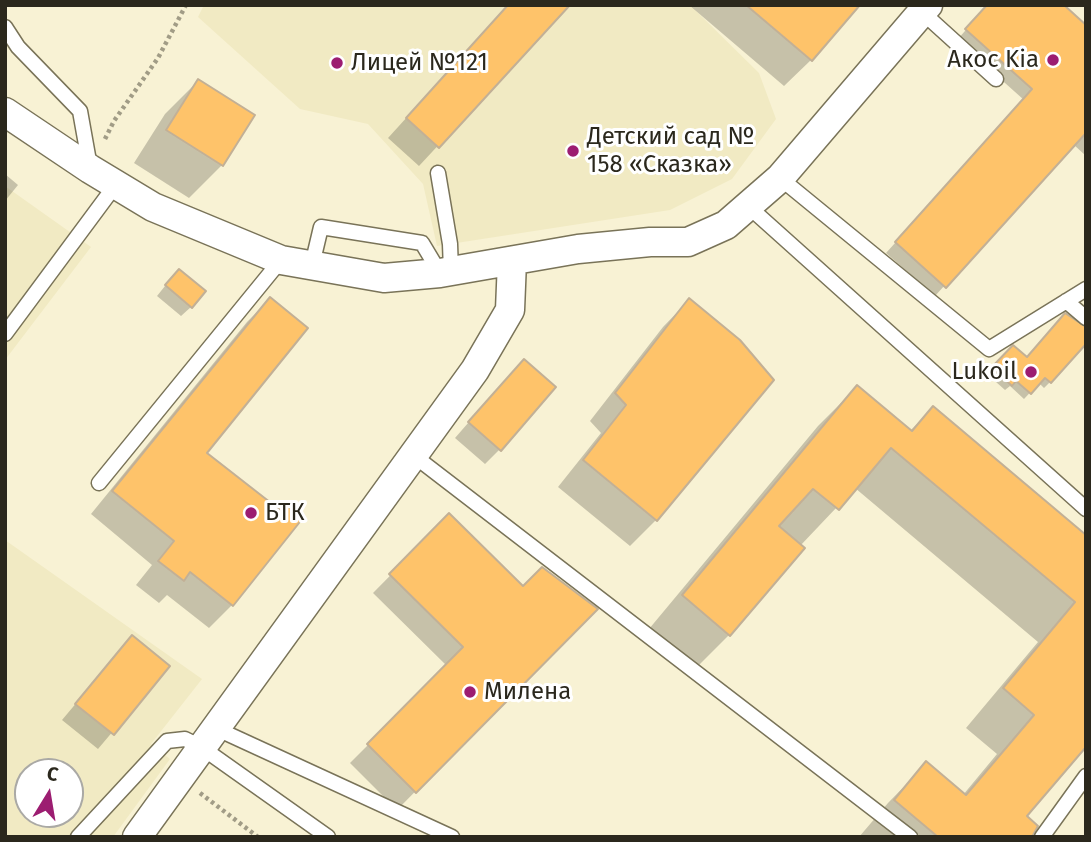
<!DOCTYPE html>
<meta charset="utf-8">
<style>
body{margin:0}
#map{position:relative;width:1091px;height:842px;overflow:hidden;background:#f8f2d4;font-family:"Fira Sans",sans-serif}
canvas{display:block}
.frame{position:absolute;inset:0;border:7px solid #2b281d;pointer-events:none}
.north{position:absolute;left:14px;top:758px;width:70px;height:70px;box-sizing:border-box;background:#fff;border:2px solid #aaa9a5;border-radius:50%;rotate:11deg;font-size:19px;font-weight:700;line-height:28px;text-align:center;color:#2b281d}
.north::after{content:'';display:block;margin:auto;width:24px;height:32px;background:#9c1d71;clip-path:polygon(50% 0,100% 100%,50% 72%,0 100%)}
</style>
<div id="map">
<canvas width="1091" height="842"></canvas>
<div class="frame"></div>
<div class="north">С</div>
</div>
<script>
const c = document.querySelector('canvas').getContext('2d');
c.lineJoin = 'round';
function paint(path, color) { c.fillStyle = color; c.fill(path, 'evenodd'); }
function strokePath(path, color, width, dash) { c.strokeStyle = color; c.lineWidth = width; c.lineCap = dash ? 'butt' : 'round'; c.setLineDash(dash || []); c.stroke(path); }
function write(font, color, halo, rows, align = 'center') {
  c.font = font + ' "Fira Sans",sans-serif'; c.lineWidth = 6; c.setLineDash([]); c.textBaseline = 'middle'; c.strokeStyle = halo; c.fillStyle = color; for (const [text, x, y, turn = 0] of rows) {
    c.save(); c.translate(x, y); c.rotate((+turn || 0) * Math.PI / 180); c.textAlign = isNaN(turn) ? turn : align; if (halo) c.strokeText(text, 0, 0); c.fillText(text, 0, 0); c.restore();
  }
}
const built = new Path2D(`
 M204,5H690L759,73L776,119L732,179L670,210L437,246L423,184L368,124L300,109L198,17Z
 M5,186L91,247L5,360Z
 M5,540L202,679L151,744L170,759L113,837H5ZM28,772H70V814H28Z`);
const shadow = new Path2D(`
 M509,5L564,10L419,166L388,138Z
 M689,5H857L811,60L784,86Z
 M988,5L1086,27V156L1073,144L935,296L886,253L1024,100L957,40Z
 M198,81L222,165L189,198L134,163L165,114Z
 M5,174L18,185L5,201Z
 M169,281L191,307L181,316L157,296Z
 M270,299L204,453L232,605L209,628L167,595L159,603L136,585L152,565L91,514L247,322Z
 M689,300L656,520L630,546L558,487L601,433L590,421L663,327Z
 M1013,348L1050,382L1044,388L1039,383L1024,399L1010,386L1005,390L987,374Z
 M509,376L500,449L485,464L455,438Z
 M857,387L910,431L933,408L1086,537V705L1025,817L1032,837H859L888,803L926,764L963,795L997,754L966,728L1038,642L855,488L800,546L729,635L690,674L644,635L818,426Z
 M449,516L523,589L595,609L397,810L350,763L447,666L373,593Z
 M132,637L168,666L98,749L62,720Z`);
const building = new Path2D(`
 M508,5H570L439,148L406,118Z
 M746,5H860L812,61Z
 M987,5H1064L1086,25V133L946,288L895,242L1032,89L965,29Z
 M198,79L255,115L223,166L166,130Z
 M179,269L206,291L192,308L165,285Z
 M270,297L308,328L207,453L280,510L285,504L303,518L233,606L190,572L184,581L158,561L174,541L112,491Z
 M689,298L740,340L774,380L657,521L583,460L626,405L615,393Z
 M1065,313L1086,327V344L1051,383L1045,378L1031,394L1016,381L1012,386L992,367L1013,345L1027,357Z
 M524,359L556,387L501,451L468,422Z
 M857,385L912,431L933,406L1086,535V747L1027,816L1038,826L1032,837H938L894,800L926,761L966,795L1034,715L1003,688L1075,602L891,448L839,510L813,489L779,526L805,548L730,636L682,595Z
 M449,513L523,586L542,567L598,609L416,793L367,744L463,647L389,574Z
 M132,635L170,666L114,735L75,704Z`);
const path = new Path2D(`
 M105,139L114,121L158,58L186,5
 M200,793L258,837`);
const service = new Path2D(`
 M922,12L996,79
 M5,27L18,47L80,111L90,167
 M438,173L450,244L451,271
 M780,178L989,349L1086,289
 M748,206L1086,509
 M312,265L321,227L422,243L440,273
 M1066,301L1086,318
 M5,334L117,183
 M413,455L910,837
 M99,483L281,260
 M215,728L452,837
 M78,837L167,741L185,739L201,747L328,837
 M1042,837L1086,776`);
const minor = new Path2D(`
 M5,112L90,169L153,207L281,260L384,278L440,273L578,249L650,242H688L726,225L780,178L928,5
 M137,837L475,370L510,310L512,261`);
const markers = [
 [1053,60,7,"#9c1d71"],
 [337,63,7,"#9c1d71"],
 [573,151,7,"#9c1d71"],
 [1031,372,7,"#9c1d71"],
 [251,513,7,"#9c1d71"],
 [470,692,7,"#9c1d71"]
];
const poiNames = [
 ["Акос Kia",1039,60,"right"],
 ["Лицей №121",351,63],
 ["Детский сад №",587,137],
 ["158 «Сказка»",587,165],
 ["Lukoil",1017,372,"right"],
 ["БТК",265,513],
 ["Милена",484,692]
];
paint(built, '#f1eac3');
paint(shadow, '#0003');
paint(building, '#fec36a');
strokePath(building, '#c2b096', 2);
strokePath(service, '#797358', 17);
strokePath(minor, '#797358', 31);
strokePath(path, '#a19c86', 4.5, [3.5, 3.5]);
strokePath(service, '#fff', 14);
strokePath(minor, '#fff', 28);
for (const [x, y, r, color] of markers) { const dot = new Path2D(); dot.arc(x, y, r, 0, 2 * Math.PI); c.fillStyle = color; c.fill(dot); strokePath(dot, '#fff', 2.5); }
write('24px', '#2b281d', '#fff', poiNames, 'left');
</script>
